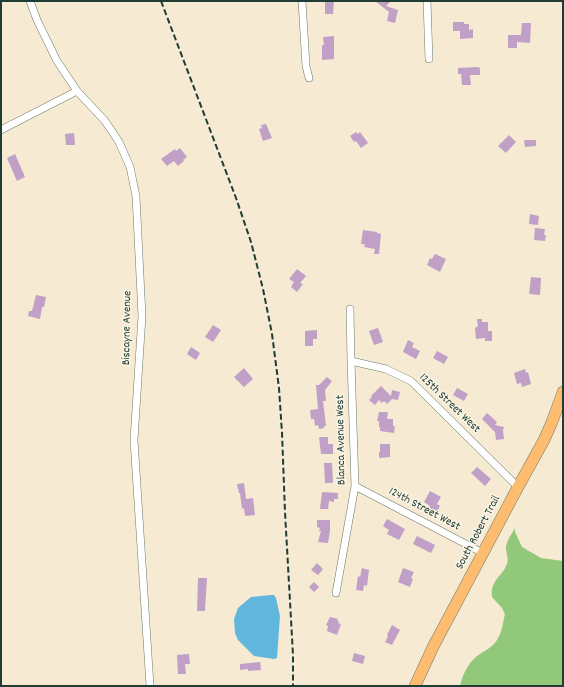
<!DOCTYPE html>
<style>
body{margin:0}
#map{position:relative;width:564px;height:687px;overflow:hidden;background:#f6ead2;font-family:Dekko,sans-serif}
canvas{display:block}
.frame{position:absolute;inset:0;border:2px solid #1f3d34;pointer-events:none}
</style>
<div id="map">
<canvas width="564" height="687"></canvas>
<div class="frame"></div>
</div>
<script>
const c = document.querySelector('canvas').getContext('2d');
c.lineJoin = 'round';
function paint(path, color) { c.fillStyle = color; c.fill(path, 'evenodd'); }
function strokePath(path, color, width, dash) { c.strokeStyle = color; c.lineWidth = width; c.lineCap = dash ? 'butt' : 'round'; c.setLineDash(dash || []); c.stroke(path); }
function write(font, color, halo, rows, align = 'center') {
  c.font = font + ' Dekko,sans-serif'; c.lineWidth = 3; c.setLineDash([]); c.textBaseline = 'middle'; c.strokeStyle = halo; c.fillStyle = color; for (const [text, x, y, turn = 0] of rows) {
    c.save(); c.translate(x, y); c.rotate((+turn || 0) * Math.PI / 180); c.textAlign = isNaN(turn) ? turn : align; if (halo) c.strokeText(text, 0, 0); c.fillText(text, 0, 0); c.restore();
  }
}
const green = new Path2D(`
 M515,528V532L522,547L541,558L563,561V686H460C462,676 468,663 477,656C484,651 494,647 498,638C502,632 503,622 505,614L502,608L492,597C490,580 502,577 507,564C509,558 506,553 506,548C506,541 512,534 515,528Z`);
const water = new Path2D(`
 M271,595H274L276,598L280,616L277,658L274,659L254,656L238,640L235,633L234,619L238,608L251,597Z`);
const building = new Path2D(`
 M325,1H334L333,14H325Z
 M375,1H391L386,6L398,10L395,23L387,21L389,12Z
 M453,22H464V24H469V30L473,29V38L460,39V31H453Z
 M522,23H531L530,43L517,42V48H508V35H521Z
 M334,36V59L322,60V45H324L323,37Z
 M477,67L480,68V75H470L471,85H462L461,74H458V68Z
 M266,124L272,138L263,141L259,129L262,128L261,125Z
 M356,132L358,134L360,132L368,143L361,148L356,141L354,142L350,136Z
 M74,133L75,145H66L65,134Z
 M509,135L516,142L506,153L498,146Z
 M524,140H536V146L525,147Z
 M180,148L187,157L183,160L184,161L178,166L174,161L167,166L161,159L175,149L176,151Z
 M15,154L25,177L17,181L7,158Z
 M530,214L539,216L538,225L529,224Z
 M535,228L545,229L544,235H546L545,241L534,240Z
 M363,230L377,232V233L381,234L379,254H374L375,249L364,247L365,244H361Z
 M435,254L446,259L440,272L427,265L430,258L432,259Z
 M297,269L306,276L300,283L303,284L297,292L291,287L294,282L289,279Z
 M531,277L541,278L540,295L529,294Z
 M36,295L46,297L44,307H42L40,319L28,316L29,311H32Z
 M477,319H482V322H488V331H492V341H485V338L476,339L475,328L478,326Z
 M213,325L221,330L213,342L205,337Z
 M378,328L383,342L374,345L369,331Z
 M317,330V339H313V346H305V331Z
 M408,340L414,343L412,347L420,351L416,359L403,352Z
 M191,347L200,353L196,360L187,354Z
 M437,351L448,357L444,364L433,358Z
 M244,368L253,379L244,387L234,377Z
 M525,369L526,373L528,372L531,384L522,387L521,383L517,384L514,373Z
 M327,377L332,381L325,390L326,401H323L326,426H324V428L319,429L318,425L315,426L314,419H311L310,410L318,409L316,385H319Z
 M381,386L391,396L392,390L400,392L398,400L392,399L387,404L384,401L382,403L379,400L375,405L369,400L372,397L371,396Z
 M457,388L468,394L464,401L453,395Z
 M379,412H388L387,419H393V426H395L394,433L380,431V427H379V421H377Z
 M487,413L497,422L495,425L504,427L503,430L504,439L496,440L495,432L482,419Z
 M319,437H328V444H333V454H321Z
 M380,444H390V457L379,458V452H380Z
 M324,463H332L333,483H325Z
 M477,467L491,479L485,486L471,473Z
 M244,483L246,499L253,498L255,515L245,516L244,508L242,509L240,493H239L237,484Z
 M430,491L441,497L437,504L440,506L436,514L428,510L430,506L424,502Z
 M322,492L338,493V499H334V502L329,501L328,509H320Z
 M387,519L405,529L399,540L387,534L389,530L383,526Z
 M317,520H330V531L328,543L318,542L321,531H319L320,528L317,527Z
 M417,536L435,545L431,553L413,544Z
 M317,563L323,569L318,575L311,570Z
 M362,568L369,570L367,586L364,585L363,591L356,590L358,576L360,577Z
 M403,568L414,572L411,578L413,579L410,587L398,582Z
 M198,578H207L205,611H197Z
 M314,582L319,587L314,592L309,587Z
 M330,617L338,619L337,621H339L338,623L341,624L337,635L327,631L328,626L326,625Z
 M392,625L400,630L392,645L385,642L388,636L387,635Z
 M354,653L365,656L363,664L352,661Z
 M189,654L190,664H185L186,674H178L177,655Z
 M260,662L261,670L248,671V669L240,670V664Z`);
const minor = new Path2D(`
 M30,1L37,20L57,61L77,91L105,121L119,142L130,167L136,196L142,316L134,440L150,686
 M302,1L306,66L309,78
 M427,1L429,59
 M1,130L77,91
 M351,361L386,369L411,381L518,487
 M355,486L483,553
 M336,593L355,486L351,361L350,309`);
const primary = new Path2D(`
 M415,686L433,647L518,487L544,440L552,422L563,392`);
const rail = new Path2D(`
 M161,1L236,198L251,242L263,289L272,334L279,388L282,433L285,512L293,655V686`);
const streetNames = [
 ["Biscayne Avenue",128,328,-89],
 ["125th Street West",449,404,44],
 ["Blanca Avenue West",342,440,-91],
 ["124th Street West",424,510,28],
 ["South Robert Trail",479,533,-62]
];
paint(green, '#91c87a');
paint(water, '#61b6dd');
paint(building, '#c0a0c7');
strokePath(minor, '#6a7a6b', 8);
strokePath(primary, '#6a7a6b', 12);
strokePath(minor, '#fff', 7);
strokePath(primary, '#fdbc70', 11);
strokePath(rail, '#1f3d34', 2, [6, 3]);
write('12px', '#1f3d34', '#fcf5e5', streetNames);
</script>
